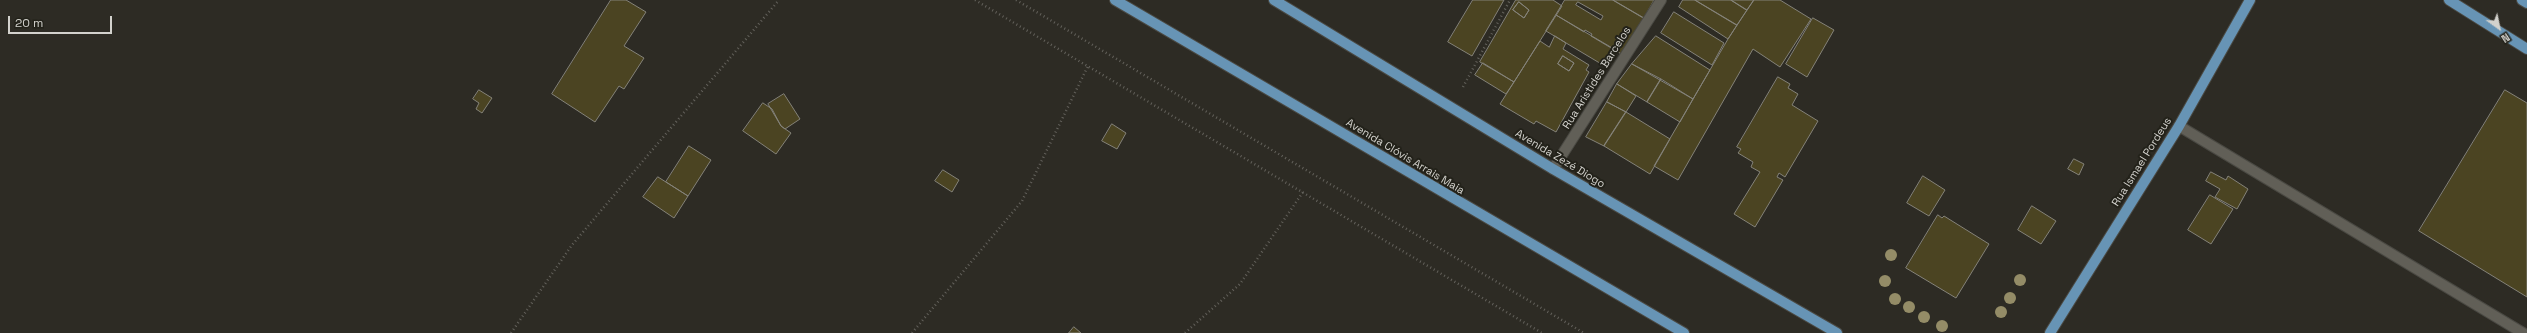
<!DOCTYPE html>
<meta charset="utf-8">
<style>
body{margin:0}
#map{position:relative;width:2527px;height:333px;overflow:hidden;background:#2d2b24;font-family:"Space Grotesk",sans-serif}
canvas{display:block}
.north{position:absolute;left:2479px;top:8px;width:40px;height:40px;-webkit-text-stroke:3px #23221a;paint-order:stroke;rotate:147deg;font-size:11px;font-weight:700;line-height:16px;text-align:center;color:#d3d2cd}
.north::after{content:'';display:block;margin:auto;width:14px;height:18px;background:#d3d2cd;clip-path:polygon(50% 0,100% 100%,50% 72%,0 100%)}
.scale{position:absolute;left:8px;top:16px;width:104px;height:18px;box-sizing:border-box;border:2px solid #d3d2cd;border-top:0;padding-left:5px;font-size:12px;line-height:14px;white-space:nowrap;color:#d3d2cd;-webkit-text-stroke:3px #23221a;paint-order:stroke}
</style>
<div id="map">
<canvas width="2527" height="333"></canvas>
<div class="north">N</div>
<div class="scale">20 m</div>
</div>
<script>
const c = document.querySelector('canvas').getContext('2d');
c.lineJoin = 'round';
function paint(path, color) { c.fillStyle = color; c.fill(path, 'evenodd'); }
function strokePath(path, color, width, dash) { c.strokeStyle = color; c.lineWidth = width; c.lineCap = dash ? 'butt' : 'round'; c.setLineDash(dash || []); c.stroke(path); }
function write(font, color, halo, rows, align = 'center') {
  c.font = font + ' "Space Grotesk",sans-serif'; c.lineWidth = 4; c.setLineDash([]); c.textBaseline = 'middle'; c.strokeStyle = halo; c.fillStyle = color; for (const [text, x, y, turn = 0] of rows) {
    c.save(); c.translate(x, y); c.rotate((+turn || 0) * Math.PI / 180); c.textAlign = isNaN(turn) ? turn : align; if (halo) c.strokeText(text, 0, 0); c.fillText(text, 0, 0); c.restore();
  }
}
const building = new Path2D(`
 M611,0H626L646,12L624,46L644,58L624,89L619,86L595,122L552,94Z
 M1473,0H1504L1472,56L1448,42Z
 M1516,0H1553L1562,6L1514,82L1480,62ZM1519,2L1529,10L1524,18L1513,10Z
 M1565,0H1613L1644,18L1623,55L1591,36L1592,34L1585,30L1584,32L1556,15ZM1578,2L1603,16L1601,20L1576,5Z
 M1613,0H1654L1644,18Z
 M1683,0H1695L1737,25L1728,39L1679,7Z
 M1695,0H1731L1747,10L1737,25Z
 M1731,0H1754L1747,10Z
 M1754,0H1780L1811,19L1780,67L1753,49L1678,180L1654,166L1728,39Z
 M1519,2L1529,10L1524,18L1513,10Z
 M1674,12L1724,43L1712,65L1661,33Z
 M1556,15L1614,49L1603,65L1546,31Z
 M1813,18L1834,30L1807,77L1786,64Z
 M1555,36L1566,43L1563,49L1589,65L1586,70L1589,72L1556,132L1536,121L1534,124L1500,104L1540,41L1549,47ZM1563,56L1574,63L1569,71L1558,64Z
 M1656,36L1710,70L1693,99L1632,64Z
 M1563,56L1574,63L1569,71L1558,64Z
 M1483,63L1514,82L1506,94L1475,75Z
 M1632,64L1661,79L1647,102L1617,84Z
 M1778,77L1790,84L1788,88L1798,94L1792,105L1818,121L1785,177L1779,173L1777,177L1783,180L1755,227L1734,214L1760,172L1751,167L1753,162L1738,153L1741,149L1737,147Z
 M1661,79L1693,99L1680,122L1647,102Z
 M1617,84L1636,96L1626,112L1607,102Z
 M479,90L492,98L482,113L476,109L479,103L473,99Z
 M2505,90L2527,103V297L2419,231Z
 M784,94L800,119L785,129L781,126L768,104Z
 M1607,102L1626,112L1604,146L1586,137Z
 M763,103L772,109L781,126L791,133L776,154L743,131Z
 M1626,112L1670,139L1650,174L1604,146Z
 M1112,124L1126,133L1117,149L1102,141Z
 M689,146L711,160L688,196L666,182Z
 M2074,159L2084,164L2079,175L2068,169Z
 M943,170L959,180L952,192L935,181Z
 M2211,172L2226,180L2228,176L2248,189L2237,209L2215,197L2220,189L2206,181Z
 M1923,176L1945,190L1929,216L1907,203Z
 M658,177L688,196L674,218L643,197Z
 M2210,195L2233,209L2211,244L2188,230Z
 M2032,206L2056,221L2041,244L2018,230Z
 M1938,215L1942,218L1944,216L1989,244L1956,298L1906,268Z
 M1074,327L1081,333H1069Z`);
const path = new Path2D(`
 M975,0L1542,333
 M1016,0L1584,333
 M1463,87L1510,0
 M511,333L572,245L779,0
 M912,333L1022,201L1088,66
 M1185,333L1240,284L1303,192`);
const minor = new Path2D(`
 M2179,126L2523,333
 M1553,169L1661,0`);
const major = new Path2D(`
 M1115,0L1684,333
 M1274,0L1553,169L1837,333
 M2449,0L2527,49
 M2522,0L2527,3
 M2050,333L2179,126L2250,0`);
const trees = [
 [1891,255],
 [2020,280],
 [1885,281],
 [2010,298],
 [1895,299],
 [1909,307],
 [2001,312],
 [1924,317],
 [1942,326]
];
const streetNames = [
 ["Rua Aristides Barcelos",1597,78,-58],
 ["Avenida Clóvis Arrais Maia",1405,157,31],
 ["Avenida Zezé Diogo",1560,159,31],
 ["Rua Ismael Pordeus",2142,162,-58]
];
paint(building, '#4b4422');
strokePath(building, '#848279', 1);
strokePath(minor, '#4a4943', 12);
strokePath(major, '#4a4943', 12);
strokePath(path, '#64625c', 2.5, [1, 3]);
strokePath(minor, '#615f57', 10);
strokePath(major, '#6794b5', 10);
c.fillStyle = '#948c67';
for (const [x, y] of trees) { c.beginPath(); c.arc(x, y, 6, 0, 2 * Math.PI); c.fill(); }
write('11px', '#d3d2cd', '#23221a', streetNames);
</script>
